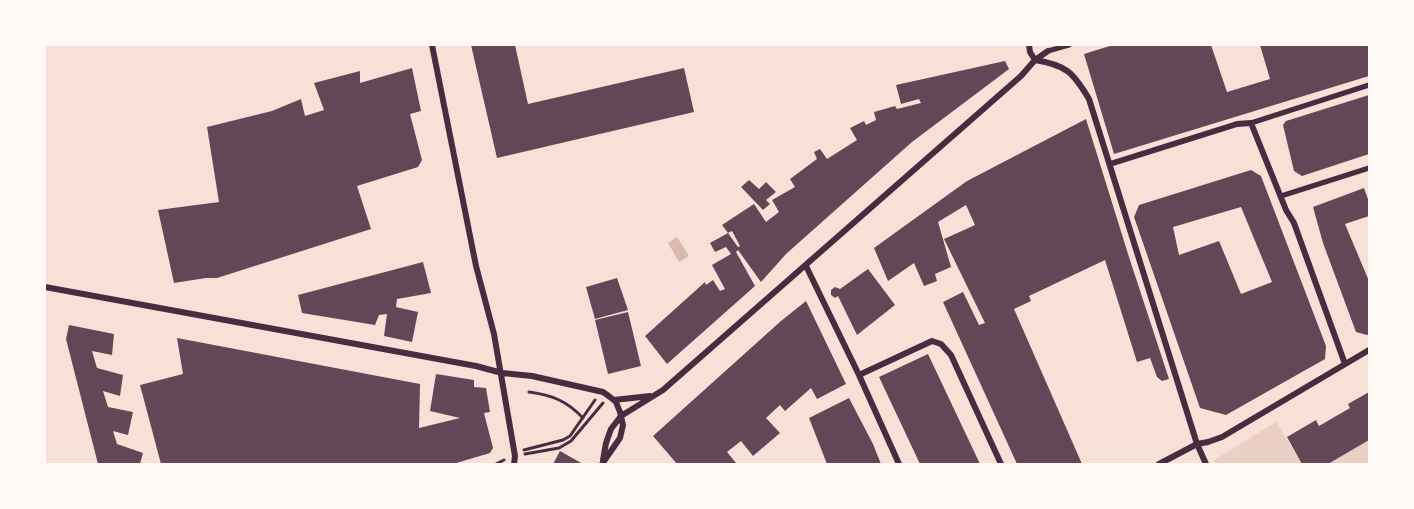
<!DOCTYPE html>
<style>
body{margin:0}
#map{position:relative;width:1414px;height:509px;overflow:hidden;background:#f7e1d7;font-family:Figtree,sans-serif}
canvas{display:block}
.frame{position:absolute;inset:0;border:46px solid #fffaf5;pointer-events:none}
</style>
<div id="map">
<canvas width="1414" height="509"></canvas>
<div class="frame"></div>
</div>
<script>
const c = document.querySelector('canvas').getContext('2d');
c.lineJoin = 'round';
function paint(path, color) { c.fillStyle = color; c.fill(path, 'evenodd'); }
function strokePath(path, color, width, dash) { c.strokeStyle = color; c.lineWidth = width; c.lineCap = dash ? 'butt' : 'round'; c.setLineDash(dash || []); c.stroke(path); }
const green = new Path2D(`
 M1276,422L1302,464H1216L1214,460Z
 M1369,440V464H1328Z`);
const water = new Path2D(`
 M677,237L689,256L679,262L668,243Z`);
const building = new Path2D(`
 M471,45H515L528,104L684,68L694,112L497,158Z
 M1113,45H1211L1227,92L1270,79L1260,45H1369V76L1114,154L1084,54Z
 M1005,61L1009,69L912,142L786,254L761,282L738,250L736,252L755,286L667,364L645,336L705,282L706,285L713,280L720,291L725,289L712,265L731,254L726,247L715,252L710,243L728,233L722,225L754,204L766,222L779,212L772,200L795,187L790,179L817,159L814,152L820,149L827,159L857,140L850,128L864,121L866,125L876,120L874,112L895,106L897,109L921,103L919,99L901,104L896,85ZM732,231L740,246L738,247L728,233Z
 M412,68L421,111L410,114L422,160L418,167L357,186L371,229L217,278H206L174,283L158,210L219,202L207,127L272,111L301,99L305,116L324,110L314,83L360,71V83Z
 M1369,95V154L1302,176L1294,171L1283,125L1286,121Z
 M1086,119L1128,254L1169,379L1162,381L1157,377L1150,358L1137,362L1105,260L1029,296L1031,301L1014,309L1082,464H1017L943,302L963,292L979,325L985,323L944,239L975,225L966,205L938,222L951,267L935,274L937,281L924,286L914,263L888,281L874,248L967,181Z
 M1251,170L1261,176L1326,346L1325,359L1226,415L1200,408L1134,217L1139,205ZM1241,207L1272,282L1241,294L1219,241L1179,255L1173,227Z
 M749,180L759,189L766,182L776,192L766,200L770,204L763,210L741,187Z
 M1364,188L1369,202V216L1345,224L1369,281V334L1367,335L1356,332L1323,243L1313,207Z
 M423,262L431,293L397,299L396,307L418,312L412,342L384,336L387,314L379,315L375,325L302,313L298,295Z
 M868,269L895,305L857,335L838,296L835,298L831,295V290L835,287L840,289Z
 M617,278L628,310L595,319L586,287Z
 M806,301L846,384L817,399L811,388L785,411L780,405L766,418L780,433L753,456L741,441L727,452L737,464H677L653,436L781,321Z
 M628,312L641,366L608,374L595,320Z
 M69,325L114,334L112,355L92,351L97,368L123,375L120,396L103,391L108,407L133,412L128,435L113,431L117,444L143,453L140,464H98L66,339Z
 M177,338L420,384L419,428L460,418L430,411L436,374L474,380V387L486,388L490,412L484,413L493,448L490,453L453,464H161L140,385L183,374Z
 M928,354L980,464H920L879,377Z
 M1369,392V440L1328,464H1302L1287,437L1316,420L1319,426L1350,408L1348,404Z
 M849,398L873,444L881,464H827L809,418Z
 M560,451L583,464H553Z`);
const path = new Path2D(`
 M529,392C552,395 567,401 583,418
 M524,450L563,440L570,436L595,400
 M525,454L559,448L571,441L603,403
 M496,464L504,460`);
const pedestrian = new Path2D(`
 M1048,51L1069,45
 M1251,123L1369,85
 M1281,196L1369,168`);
const minor = new Path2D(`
 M432,45L476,266L494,334L515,456L514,464
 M1029,45L1030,52L1035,60C1066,65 1073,72 1089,99L1197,444L1206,464
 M1110,164L1237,124L1251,123L1286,210L1294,223L1345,364
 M806,266L859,375L899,464
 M45,287L476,366L502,373L532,376L603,392L610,397L616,402L620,412L623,425L620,438L602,464
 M859,375L932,341L941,344L951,355L1001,464
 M614,400L650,396
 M603,460L606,443L611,429L621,416L663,390L1021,76L1035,60L1048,51
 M1159,464L1197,444L1208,442L1222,437L1369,350`);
paint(green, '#ebcfc5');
paint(water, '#dcb8b0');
paint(building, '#644757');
strokePath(path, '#4a2c40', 3);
strokePath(pedestrian, '#4a2c40', 5);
strokePath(minor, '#4a2c40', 6);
</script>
